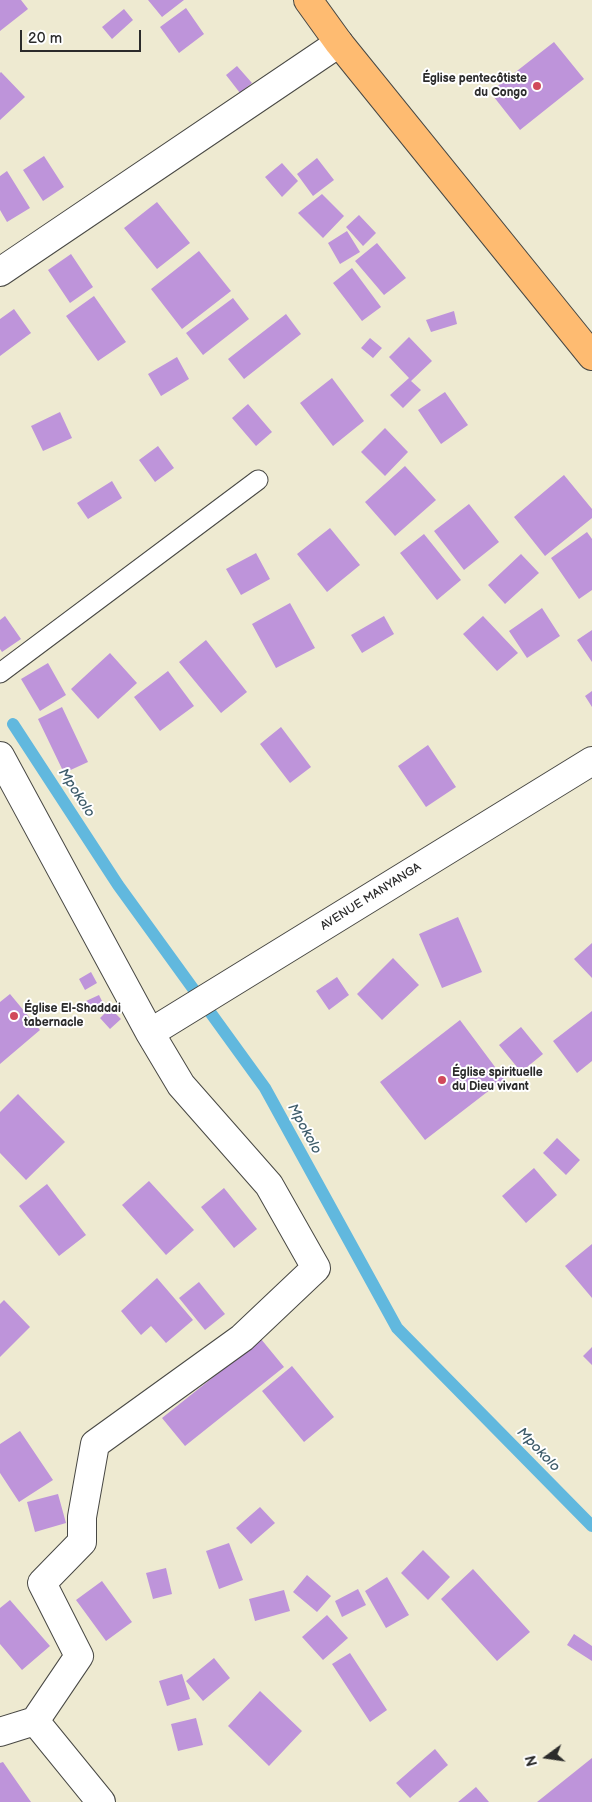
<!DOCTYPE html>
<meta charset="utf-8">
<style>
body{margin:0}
#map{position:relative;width:592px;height:1802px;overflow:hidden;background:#eeead1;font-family:"Balsamiq Sans",sans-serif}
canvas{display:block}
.north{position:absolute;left:522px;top:1732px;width:50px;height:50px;-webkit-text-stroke:4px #fff;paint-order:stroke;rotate:256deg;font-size:14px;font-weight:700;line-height:20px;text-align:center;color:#2b2b2b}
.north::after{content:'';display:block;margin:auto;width:18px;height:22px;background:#2b2b2b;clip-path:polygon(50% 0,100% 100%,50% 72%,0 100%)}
.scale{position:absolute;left:20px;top:30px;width:121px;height:22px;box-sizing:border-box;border:2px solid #2b2b2b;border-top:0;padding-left:6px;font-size:15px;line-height:18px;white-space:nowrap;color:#2b2b2b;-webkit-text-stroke:4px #fff;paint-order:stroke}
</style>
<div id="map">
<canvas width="592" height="1802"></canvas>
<div class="north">N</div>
<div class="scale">20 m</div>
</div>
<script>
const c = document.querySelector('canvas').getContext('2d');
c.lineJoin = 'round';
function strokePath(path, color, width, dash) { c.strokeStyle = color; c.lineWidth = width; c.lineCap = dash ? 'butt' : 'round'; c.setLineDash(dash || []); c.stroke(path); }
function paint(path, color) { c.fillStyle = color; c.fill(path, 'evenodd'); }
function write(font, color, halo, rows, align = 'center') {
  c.font = font + ' "Balsamiq Sans",sans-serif'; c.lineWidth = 4; c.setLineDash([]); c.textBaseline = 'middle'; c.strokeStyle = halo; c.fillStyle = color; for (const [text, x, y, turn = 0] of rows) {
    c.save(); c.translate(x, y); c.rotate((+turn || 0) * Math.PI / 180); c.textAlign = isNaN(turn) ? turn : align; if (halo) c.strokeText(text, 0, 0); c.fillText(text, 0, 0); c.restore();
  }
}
const stream = new Path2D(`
 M13,724L118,885L265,1088L397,1328L592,1526`);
const building = new Path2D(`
 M0,0H21L28,9L0,31Z
 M148,0H184L162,17Z
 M186,8L204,34L179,53L160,27Z
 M124,9L133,20L112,39L102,27Z
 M554,42L584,79L520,130L490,92Z
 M237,66L252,83L240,93L226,75Z
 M1,72L25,97L0,120V73Z
 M44,156L64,187L43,201L23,170Z
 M317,158L334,180L313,196L297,174Z
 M282,163L298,181L282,197L265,177Z
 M7,171L30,208L7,222L0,210V176Z
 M322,194L344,216L323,238L298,213Z
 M157,202L190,243L157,269L124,228Z
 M359,215L376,233L363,246L346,227Z
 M347,231L360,252L340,264L328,243Z
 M377,243L406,278L384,295L355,261Z
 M199,251L231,291L182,329L151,289Z
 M71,254L93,287L70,303L48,270Z
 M352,268L381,307L362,321L333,283Z
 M94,296L126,342L98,361L66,316Z
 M233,298L249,319L203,355L186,333Z
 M14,309L31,333L0,356V319Z
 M454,311L457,324L431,332L426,320Z
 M286,314L301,334L244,379L228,359Z
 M409,337L432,361L411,381L421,390L403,408L390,395L409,378L389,357Z
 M370,338L382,348L373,358L361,348Z
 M177,357L189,379L161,396L148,374Z
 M332,378L364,421L333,446L300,403Z
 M445,392L468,425L441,444L418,410Z
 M248,404L272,432L256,446L232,418Z
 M60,412L72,438L43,451L31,426Z
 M385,428L408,452L385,476L361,452Z
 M158,446L174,468L155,482L139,460Z
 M405,466L436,500L395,536L365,502Z
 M564,475L592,509V518L545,556L514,517Z
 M112,481L122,498L88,519L77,503Z
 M469,504L499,542L464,570L434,531Z
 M330,528L360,565L327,592L297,554Z
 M587,532L592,539V590L579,599L551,558Z
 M424,534L461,580L437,600L400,553Z
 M256,553L270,579L241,595L226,569Z
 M521,554L539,573L505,604L488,585Z
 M290,603L315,648L276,668L252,624Z
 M542,608L560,636L527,658L509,631Z
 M5,616L21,639L2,652L0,649V620Z
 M384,616L394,634L362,653L351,635Z
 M483,616L518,653L497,671L463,634Z
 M592,630V662L577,640Z
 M206,640L247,692L221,713L179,662Z
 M110,653L137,683L98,719L71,689Z
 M48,663L66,695L40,711L21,679Z
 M168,671L194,706L160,731L134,697Z
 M592,691V707L585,696Z
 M62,707L88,762L64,773L38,719Z
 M281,727L311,767L290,783L260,744Z
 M428,745L456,787L426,807L398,766Z
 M458,917L482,972L442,988L419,934Z
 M592,943V978L574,959Z
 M393,958L419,985L382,1020L357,994Z
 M91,972L97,983L85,990L79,979Z
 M337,977L349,995L329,1010L316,991Z
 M10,994L40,1030L0,1064V1002Z
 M99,995L104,1005L91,1012L86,1001Z
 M110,1008L121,1019L110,1029L100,1018Z
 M592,1011V1061L577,1073L553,1041Z
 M460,1020L504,1079L425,1140L380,1082Z
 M521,1027L543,1054L521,1072L499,1045Z
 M18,1094L65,1142L26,1180L0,1153V1112Z
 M557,1138L580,1160L566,1175L543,1153Z
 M534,1168L557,1195L526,1223L502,1196Z
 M149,1181L194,1230L166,1255L122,1205Z
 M47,1184L86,1235L59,1256L19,1206Z
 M224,1188L257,1229L234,1248L201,1207Z
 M592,1244V1298L565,1266Z
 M157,1278L193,1320L166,1343L151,1326L141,1335L121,1311Z
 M199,1282L225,1314L205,1330L179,1298Z
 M4,1300L30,1327L0,1357V1304Z
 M261,1339L284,1367L185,1446L162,1418Z
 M592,1347V1365L583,1356Z
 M292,1366L334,1417L304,1442L262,1391Z
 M20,1431L53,1480L19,1502L0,1473V1444Z
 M58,1494L66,1523L35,1532L27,1502Z
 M260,1507L275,1523L251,1544L236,1528Z
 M229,1543L243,1580L219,1589L206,1551Z
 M423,1550L450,1577L428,1600L401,1573Z
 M166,1568L172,1594L153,1599L146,1573Z
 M473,1569L530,1632L497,1661L441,1599Z
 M307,1575L331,1596L317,1612L293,1592Z
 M387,1577L409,1615L386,1628L365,1591Z
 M102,1581L132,1622L106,1641L76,1600Z
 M358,1589L366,1605L342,1617L335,1601Z
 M284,1590L290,1611L255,1621L249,1599Z
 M10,1600L50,1646L22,1670L0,1644V1608Z
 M327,1615L348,1638L323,1660L302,1637Z
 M574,1634L592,1646V1661L567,1645Z
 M350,1653L387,1710L370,1722L332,1664Z
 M214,1658L230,1678L203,1701L186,1681Z
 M182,1674L190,1699L167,1706L159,1681Z
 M260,1691L302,1731L269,1766L228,1726Z
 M196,1718L203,1745L178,1751L171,1724Z
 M435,1749L448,1765L410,1798L396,1783Z
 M592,1758V1802H537Z
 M3,1762L31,1802H0V1763Z
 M476,1787L489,1802H458Z`);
const lane = new Path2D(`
 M0,673L258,480`);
const street = new Path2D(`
 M0,272L339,43
 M0,756L150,1033L181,1085L269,1185L316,1268L242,1338L95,1444L82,1517V1542L42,1583L79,1656L35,1721L0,1732
 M150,1033L592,761
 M35,1721L101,1802`);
const highway = new Path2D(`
 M308,0L339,43L592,356`);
const markers = [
 [537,86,5,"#d1495b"],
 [14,1016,5,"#d1495b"],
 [442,1080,5,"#d1495b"]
];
const poiNames = [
 ["Église pentecôtiste",527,79,"right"],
 ["du Congo",527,93,"right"],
 ["Église El-Shaddai",24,1009],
 ["tabernacle",24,1023],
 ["Église spirituelle",452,1073],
 ["du Dieu vivant",452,1087]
];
const streetNames = [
 ["AVENUE MANYANGA",371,897,-32]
];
const waterNames = [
 ["Mpokolo",76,793,57],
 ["Mpokolo",304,1129,61],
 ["Mpokolo",538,1450,46]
];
strokePath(stream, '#61b8de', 12);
paint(building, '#be94da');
strokePath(lane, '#484844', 21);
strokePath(street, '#484844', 30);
strokePath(highway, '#484844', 30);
strokePath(lane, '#fff', 19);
strokePath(street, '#fff', 28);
strokePath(highway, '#febb71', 28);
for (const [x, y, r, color] of markers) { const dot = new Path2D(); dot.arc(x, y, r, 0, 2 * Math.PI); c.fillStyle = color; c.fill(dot); strokePath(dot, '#fff', 2); }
write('bold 12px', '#2b2b2b', '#fff', poiNames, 'left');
write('12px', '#2b2b2b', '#fff', streetNames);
write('italic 14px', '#3e5c6a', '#fff', waterNames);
</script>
